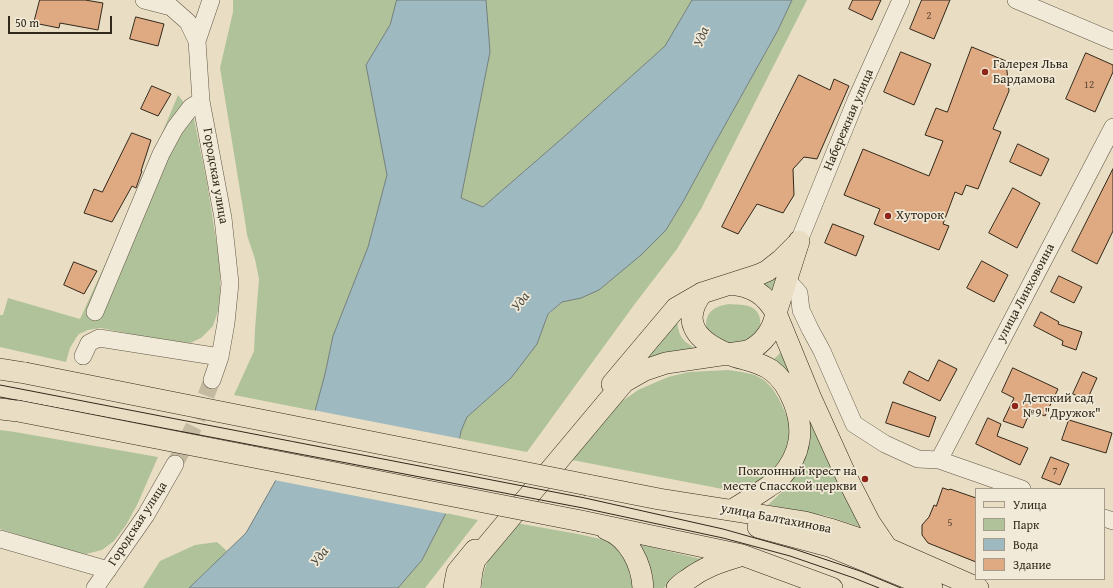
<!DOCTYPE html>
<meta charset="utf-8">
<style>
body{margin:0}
#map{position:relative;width:1113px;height:588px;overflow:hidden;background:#e9dec3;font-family:"Gentium Book Plus",serif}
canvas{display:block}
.legend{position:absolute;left:975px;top:488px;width:130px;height:92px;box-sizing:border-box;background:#f1ead8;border:1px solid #a59c8c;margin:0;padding:5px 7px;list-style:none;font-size:12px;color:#32281b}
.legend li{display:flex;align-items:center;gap:8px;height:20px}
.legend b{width:20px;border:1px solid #a59c8c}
.scale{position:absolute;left:8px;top:16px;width:104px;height:18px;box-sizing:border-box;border:2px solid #32281b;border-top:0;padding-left:5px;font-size:12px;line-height:14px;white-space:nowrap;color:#32281b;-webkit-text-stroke:3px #f1ead8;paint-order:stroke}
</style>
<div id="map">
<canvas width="1113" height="588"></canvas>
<ul class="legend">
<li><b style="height:5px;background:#e9dec3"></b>Улица</li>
<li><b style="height:11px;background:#b0c299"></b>Парк</li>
<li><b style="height:11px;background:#9eb9bf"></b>Вода</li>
<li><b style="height:11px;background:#dfa982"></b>Здание</li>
</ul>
<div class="scale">50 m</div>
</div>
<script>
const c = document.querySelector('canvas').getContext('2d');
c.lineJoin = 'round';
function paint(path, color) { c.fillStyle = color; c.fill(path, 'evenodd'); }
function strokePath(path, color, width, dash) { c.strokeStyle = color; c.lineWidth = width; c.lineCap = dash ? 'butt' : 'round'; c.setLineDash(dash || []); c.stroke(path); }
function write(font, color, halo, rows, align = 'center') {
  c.font = font + ' "Gentium Book Plus",serif'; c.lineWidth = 3.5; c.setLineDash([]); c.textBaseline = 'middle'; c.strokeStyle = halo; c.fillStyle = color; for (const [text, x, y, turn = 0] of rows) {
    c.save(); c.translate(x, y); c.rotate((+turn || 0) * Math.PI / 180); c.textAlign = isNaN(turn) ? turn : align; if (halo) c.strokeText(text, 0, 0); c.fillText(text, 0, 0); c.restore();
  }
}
const green = new Path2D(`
 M233,0H397L390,25L366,65L387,175L368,247L333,336L325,374L315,411L234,395L254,351L255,329L259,279L255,259L247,235L245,221L220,68L233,12Z
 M486,0H692L665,46L566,135L483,207L461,198L490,52Z
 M792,0H807L701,209L677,249L634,305L527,452L460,439L461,431L467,417L511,378L536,344L548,315L562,302L581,298L599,290L641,255L666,230L684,200L710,152L778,30Z
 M178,95L193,114L207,183L215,233L220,264V294L218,311L213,326L201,338L190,343L161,340L101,328L88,330L79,334L76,338L70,348L66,362L0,347V315H3L8,298L80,319L133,203Z
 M780,271L773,295L760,283Z
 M729,304C736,305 745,304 751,307C765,314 762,332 750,340C745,342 734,343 728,344L707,331C703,313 714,306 729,304Z
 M678,316C676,333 682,342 697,349L639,363Z
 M782,351L799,393L772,361Z
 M728,370L742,372L755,375L764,380L772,388L779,399L789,421L790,443L775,474L744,491H733L572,460L621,402L638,390L668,377L689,372Z
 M805,412L840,483L860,527L827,516L768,505L788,486L798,471Z
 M0,430L15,432L158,457L137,505L126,525L114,541L102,550L86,554L70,551L0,529Z
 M446,513L478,520L425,588H398L422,560Z
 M516,523L578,534L605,540L619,549L626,556L635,588H482C482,560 499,544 516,523Z
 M217,542L227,551L189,588H143L160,561L195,545Z
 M634,543L705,560L674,577L664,588H652Z`);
const water = new Path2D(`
 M397,0H486L490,52L461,198L483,207L566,135L665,46L692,0H792L778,30L710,152L684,200L666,230L641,255L599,290L581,298L562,302L548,314L537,344L511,378L467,417L461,431L446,513L422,560L398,588H189L246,533L315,411L325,374L333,336L368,247L387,175L366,65L390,25Z`);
const pier = new Path2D(`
 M313,410L462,439L448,514L274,480Z`);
const building = new Path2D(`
 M40,0H85L103,3L98,30L60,23L59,28L34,23Z
 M853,0H881L872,20L849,9Z
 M922,0H950L934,39L910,29Z
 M136,17L164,24L158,46L130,39Z
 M972,47L1006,61L1009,91L993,129L1001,132L978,189L966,185L962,195L955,192L943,224L949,226L939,250L874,224L880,209L844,195L863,149L929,176L943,141L925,135L936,108L947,112Z
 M901,52L931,64L914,105L884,92Z
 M1086,53L1113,65V72L1095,112L1066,99Z
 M799,75L830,90L834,79L849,86L817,159L804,157L793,169L794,195L783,213L757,204L738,234L722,227Z
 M152,86L171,94L158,116L141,109Z
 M132,133L151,140L141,171H142L136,188L132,186L112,222L84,213L94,189L102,192Z
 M1018,144L1049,159L1041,176L1010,162Z
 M1113,169V231L1097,264L1072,251Z
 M1013,188L1040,203L1017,248L989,233Z
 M833,224L864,236L856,256L825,243Z
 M982,261L1008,275L994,302L967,288Z
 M74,262L97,271L84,294L64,285Z
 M1059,276L1082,287L1074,303L1051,292Z
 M1041,312L1059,322L1058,324L1082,332L1076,350L1062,345L1063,341L1034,326Z
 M939,360L957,369L940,401L903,383L909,371L928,381Z
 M1013,368L1058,389L1045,416L1031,410L1023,428L1003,421L1014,398L1002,392Z
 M1083,372L1097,378L1087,400L1073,394Z
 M893,402L936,417L929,437L886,423Z
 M988,418L1001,424L997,436L1028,448L1020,465L976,444Z
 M1069,420L1112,433L1106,453L1062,440Z
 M1051,457L1069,464L1060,485L1042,478Z
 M943,488L949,490L950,489L976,498V562L928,543L922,535V525L929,517L934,505L936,506Z`);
const minorTunnel = new Path2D(`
 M175,464L196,422L212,380`);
const minor = new Path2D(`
 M144,0L171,7L188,22L197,41L201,101L223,218L230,283L226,323L220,357L212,380
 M1016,0L1113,41
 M197,41L211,0
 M799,241L856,100L901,0
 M787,280L799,293L801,310L810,329L822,351L854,424L885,444L918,459L939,460L1022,489
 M95,312L161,154L175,128L191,107L201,101
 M83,356L89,343L99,338L220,357
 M939,460L1113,127
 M1104,518L1113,521
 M0,539L108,570
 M95,588L146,515L175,464`);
const major = new Path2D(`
 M730,284C752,286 765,294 776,313L810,396L848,480L870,523L887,548
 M702,293C679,323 699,342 728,354C743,360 758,361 771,370C790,384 803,417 799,441C797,454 789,468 780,478C777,482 772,484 768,487C756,495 744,503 732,510
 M0,369L25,373
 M612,384L676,308L702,293L758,275L767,271L781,260L796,245
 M0,409L18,411
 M588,485L659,499L805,522L830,529L887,548L978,588
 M581,521L742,555L832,588
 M758,527L829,546L932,588
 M606,529C629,537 642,565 643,588
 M454,588L457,572L475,550
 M470,588L472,571L475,560L624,382L645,370L666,363L748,351C764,343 773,330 776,313L799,241
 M677,588C680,585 683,582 687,580C704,567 720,562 740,556`);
const tram = new Path2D(`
 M0,385L585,498L723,529L794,549L860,571L901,588
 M0,397L583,508L723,538L790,556L854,578L879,588`);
const majorBridge = new Path2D(`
 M25,373L588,485
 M18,411L581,521`);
const markers = [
 [985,72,4,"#8f2418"],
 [888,216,4,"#8f2418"],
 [1015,406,4,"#8f2418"],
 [865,479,4,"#8f2418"]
];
const numberNames = [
 ["2",929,16],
 ["12",1089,85],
 ["7",1055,471],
 ["5",950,523]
];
const poiNames = [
 ["Галерея Льва",993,65],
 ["Бардамова",993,80],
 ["Хуторок",896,216],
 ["Детский сад",1023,399],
 ["№9 \"Дружок\"",1023,414],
 ["Поклонный крест на",857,472,"right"],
 ["месте Спасской церкви",857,487,"right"]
];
const streetNames = [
 ["Набережная улица",849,120,-67],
 ["Городская улица",215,176,80],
 ["улица Линховоина",1026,293,-62],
 ["улица Балтахинова",776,519,11],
 ["Городская улица",138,524,-57]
];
const waterNames = [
 ["Уда",702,37,-68],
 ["Уда",521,302,-52],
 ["Уда",320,557,-52]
];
paint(green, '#b0c299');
paint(water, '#9eb9bf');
strokePath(water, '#737f7d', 1);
paint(pier, '#e9dec3');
paint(building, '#dfa982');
strokePath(building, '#32281b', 1);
strokePath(minorTunnel, '#c4baa1', 17, [17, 8]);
strokePath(minor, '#605645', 18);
strokePath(major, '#32281b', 22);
strokePath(minor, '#f1ead8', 17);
strokePath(major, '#e9dec3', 21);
strokePath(tram, '#32281b', 1);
strokePath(majorBridge, '#32281b', 22, []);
strokePath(majorBridge, '#e9dec3', 21);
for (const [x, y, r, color] of markers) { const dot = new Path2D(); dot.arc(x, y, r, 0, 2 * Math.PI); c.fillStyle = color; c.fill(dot); strokePath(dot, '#f1ead8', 1.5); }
write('11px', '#5d4835', null, numberNames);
write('13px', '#32281b', '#f1ead8', poiNames, 'left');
write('13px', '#32281b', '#f1ead8', streetNames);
write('italic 14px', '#4d4c44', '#f1ead8', waterNames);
</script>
